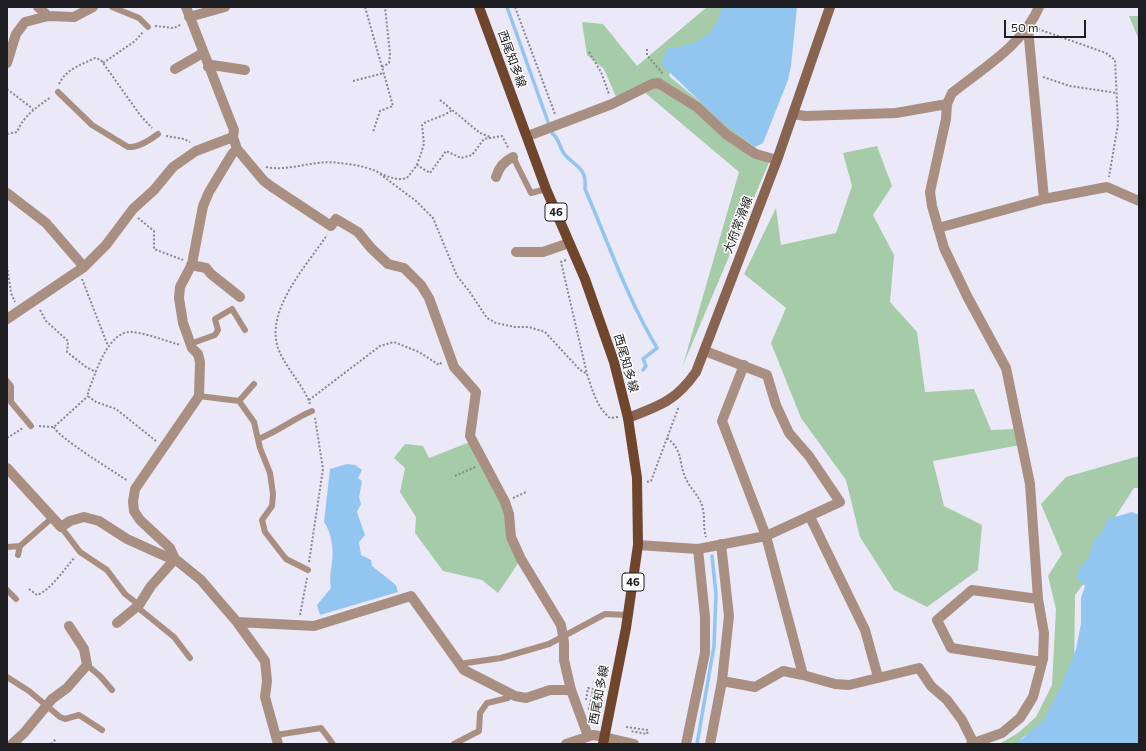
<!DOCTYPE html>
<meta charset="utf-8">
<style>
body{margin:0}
#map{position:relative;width:1146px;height:751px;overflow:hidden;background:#ebe8f8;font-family:Commissioner,sans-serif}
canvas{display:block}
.frame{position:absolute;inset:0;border:8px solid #1e1d22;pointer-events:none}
.scale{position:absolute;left:1004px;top:20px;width:82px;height:18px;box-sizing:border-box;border:2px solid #1e1d22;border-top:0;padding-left:5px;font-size:12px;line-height:14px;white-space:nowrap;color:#1e1d22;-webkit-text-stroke:3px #fff;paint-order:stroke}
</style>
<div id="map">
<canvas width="1146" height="751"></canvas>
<div class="frame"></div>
<div class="scale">50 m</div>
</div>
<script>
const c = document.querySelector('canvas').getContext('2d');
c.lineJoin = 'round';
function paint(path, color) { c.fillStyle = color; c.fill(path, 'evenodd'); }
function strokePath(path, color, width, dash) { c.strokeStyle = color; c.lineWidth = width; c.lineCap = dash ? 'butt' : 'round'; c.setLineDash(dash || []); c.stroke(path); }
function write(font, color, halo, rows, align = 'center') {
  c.font = font + ' Commissioner,"Noto Sans JP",sans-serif'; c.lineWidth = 3; c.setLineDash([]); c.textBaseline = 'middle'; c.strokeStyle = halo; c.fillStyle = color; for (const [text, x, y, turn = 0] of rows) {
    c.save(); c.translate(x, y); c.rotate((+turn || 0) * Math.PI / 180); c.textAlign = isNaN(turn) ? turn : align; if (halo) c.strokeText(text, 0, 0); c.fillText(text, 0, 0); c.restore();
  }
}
const green = new Path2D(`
 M707,7H728L712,41L675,62L669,76L770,160L683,365L739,172L643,91L617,99L604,69L587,55L582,22L603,24L637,66Z
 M1129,16H1139V40Z
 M877,146L892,186L873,215L894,255L890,302L917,332L925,392L974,389L991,430L1016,429L1020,445L933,461L944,506L982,525L978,570L927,607L894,590L860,537L846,480L801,418L771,343L786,308L744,274L776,208L781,245L836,233L852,186L843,153Z
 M470,442L506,494L519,562L498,593L482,580L443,571L415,533L416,517L400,492L405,468L394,458L405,444L423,446L429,458Z
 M1139,456V488H1134L1097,545L1091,574L1075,595L1074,674L1039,729L1023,737L1017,744H999L1018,733L1036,717L1052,685L1056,609L1048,576L1062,554L1041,504L1066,477Z`);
const water = new Path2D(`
 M722,7H797L791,66L788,80L763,143L755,147L718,119L661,64L668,48C694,47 717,35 722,7Z
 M347,464L355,465L362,470L358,478L362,481L359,497L361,504L357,512L365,535L359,542L361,555L371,560L372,566L396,585L398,592L320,615L317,605L331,588C329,575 331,574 332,562C334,551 331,531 324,522L330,469Z
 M1132,512L1139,515V744H1016L1044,720L1062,684L1076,649L1081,624V598L1085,586L1079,581L1077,576L1080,567L1089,557L1094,539L1101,534L1108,519Z`);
const stream = new Path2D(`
 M507,7L552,133C560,139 559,148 565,155C576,167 587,167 585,189C608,242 627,298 657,348L643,359L646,366L643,370
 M697,744L714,646L716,594L712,556`);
const path = new Path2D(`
 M365,7L393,106L380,111L373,132
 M515,7L555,114
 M1115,7H1117
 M155,26L174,28L182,24
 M1038,29L1106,53L1115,60L1118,124L1109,177
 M647,49V55L663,74
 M589,52L601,72L609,94
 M103,63L135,41L143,32
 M382,67L389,63L390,54L385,7
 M1043,77L1070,86L1117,93
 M353,81L384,73
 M59,84C66,69 81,65 95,58L101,60L140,115L152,128
 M7,89L33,109
 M440,100L480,133L490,137
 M7,134L17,132C24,115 37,107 51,97
 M166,136L184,139L190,142
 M417,165L424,144L422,125C426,120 444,117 452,110
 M266,167C290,172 315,159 339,163C348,164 358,165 367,168C382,172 391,182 407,178L417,165L430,173L446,151L461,158L472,155L484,139L502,136L509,149
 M380,174L416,201L433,218L457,276L469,291L487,318L496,323L515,327H529L545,332L580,370L587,374C592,389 597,408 610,418L618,417
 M138,218L154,231V249L183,260
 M566,260L561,262L587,374
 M7,266L11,293L15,302
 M82,279L108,346
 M40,310L46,321L68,341L67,352L86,367L96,372
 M309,400L380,346L394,342L419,352L439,365L442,362
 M310,404C303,384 286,369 278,348C265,310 307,265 327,235
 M39,426L54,427L88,396
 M54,427C57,437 115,472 128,481
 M7,438L23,428
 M667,438C684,451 678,463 686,479C691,490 701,497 703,510C705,519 703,528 706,537
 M156,441L116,409L96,402L88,396V392C95,375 108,329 133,332C149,334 165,341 181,345
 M455,476L475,467
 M647,482L651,481L679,406
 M513,498L526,492
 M309,562L323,469L315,418
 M29,589L37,595C50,591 66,567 75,557
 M300,615L307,578
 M586,700L588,688L593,689L589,709L595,710L593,720
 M626,727L648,730L647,734L630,731
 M51,744L56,739`);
const service = new Path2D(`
 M112,7L139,18L148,27
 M58,92L92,125L128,147C138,148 150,140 158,134
 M513,157L531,193L546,189
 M190,344L215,335L218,330L215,319L232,309L245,330
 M7,381L11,386V402L31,426
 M199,396L239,401L254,384
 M239,401L254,422L260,448L270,473L273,494L272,506L262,520L265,532L286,559L308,570
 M258,439C277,432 293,419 312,411
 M61,527L80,552L107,570L125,594L139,605
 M7,547L20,546
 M18,555L20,546L52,518
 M7,590L16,599
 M137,607L174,637L190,658
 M459,664L501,658L549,644L605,614L628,615
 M87,665L100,676L112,690
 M7,677L29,691L60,717L65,719L79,715L102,730
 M276,735L321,728L333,744
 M454,744L479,731L480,713L487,703L508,698L511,694`);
const minor = new Path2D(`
 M38,7L48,16
 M186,7L228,115L234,130L233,137L237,149L264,181L272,187L331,226L336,219L358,232L371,248L388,264L404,268L421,285L429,298L454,367L476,392L470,436L505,502L509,514L511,537L521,559L561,625L564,642V660L571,690L588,736
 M189,17L225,7
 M1028,28L1044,199
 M7,63L16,34L25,22L48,16L74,17L93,7
 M208,67L212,65L245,70
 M175,69L203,53
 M793,114L805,116L896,113L947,104
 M528,136L612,104L652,84L658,83L697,107L726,134L748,149L756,154L777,160
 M237,149L232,154L209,192L203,206L192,264L180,287L179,298L183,323L192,348L198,354L200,362L199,396L135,489L133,502L134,511L140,520L170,548L175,559L201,580L218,600L237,622L265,661L267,681L265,697L278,744
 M496,177C499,167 504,161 513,157
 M7,193L46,223L84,267
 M938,228L1044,199L1107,187L1139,201
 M516,252H543L569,243
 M191,265L206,268L211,274L240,297
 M7,319L84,267L106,245L133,209L154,190L173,167L196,151L233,137
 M744,365L722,421L766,536L803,675L835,684L849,685L919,668L931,686L947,700L962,720L974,744
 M7,468L61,527L70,521L84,517L99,521L127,539L167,557L172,556
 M810,517L865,630L878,677
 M638,545L698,549L766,536L840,502L809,456L789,433L776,405L767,375L705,351
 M1038,599L972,590L937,620L951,648L1042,662
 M237,622L314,626L411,596L464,670L515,696L526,698L550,690H571
 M117,623L139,605L151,586L175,559
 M722,681L755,687L783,671L803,675
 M12,744L24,733L52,699L67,688L87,665L84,649L69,626
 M566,744L593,735L604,737
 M686,744L705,653V617L698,549
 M710,744L722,681L729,616L721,544
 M971,744L1002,733L1020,718L1033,697L1043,659L1044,633L1038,599L1030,484L1006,368L967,296L944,248L932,206L930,192L946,119L947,104L952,93C983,68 1023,45 1039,7`);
const tertiary = new Path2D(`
 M604,737L634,744`);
const secondary = new Path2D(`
 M628,418C659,406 676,401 696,372L777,160L830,7`);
const primary = new Path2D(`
 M479,7L546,189L585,279L614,362L628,418L637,478L638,545L626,628L603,744`);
const shields = [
 [556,212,22],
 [633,582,22]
];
const shieldNames = [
 ["46",556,212],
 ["46",633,582]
];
const streetNames = [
 ["西尾知多線",512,59,70],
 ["大府常滑線",738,225,-69],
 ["西尾知多線",626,363,74],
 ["西尾知多線",599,695,-79]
];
paint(green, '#a5cba8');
paint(water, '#92c6f1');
strokePath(stream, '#92c6f1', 3.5);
strokePath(path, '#888691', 2, [2, 2]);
strokePath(service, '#a98f82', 6);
strokePath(minor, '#a98f82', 10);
strokePath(tertiary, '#a98f82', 10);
strokePath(secondary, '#886450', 10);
strokePath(primary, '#6f452c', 10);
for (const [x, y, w] of shields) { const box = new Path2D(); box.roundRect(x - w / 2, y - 9, w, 18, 3); c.fillStyle = '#fff'; c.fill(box); strokePath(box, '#1e1d22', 1); }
write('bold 11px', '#1e1d22', null, shieldNames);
write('12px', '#1e1d22', '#fff', streetNames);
</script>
